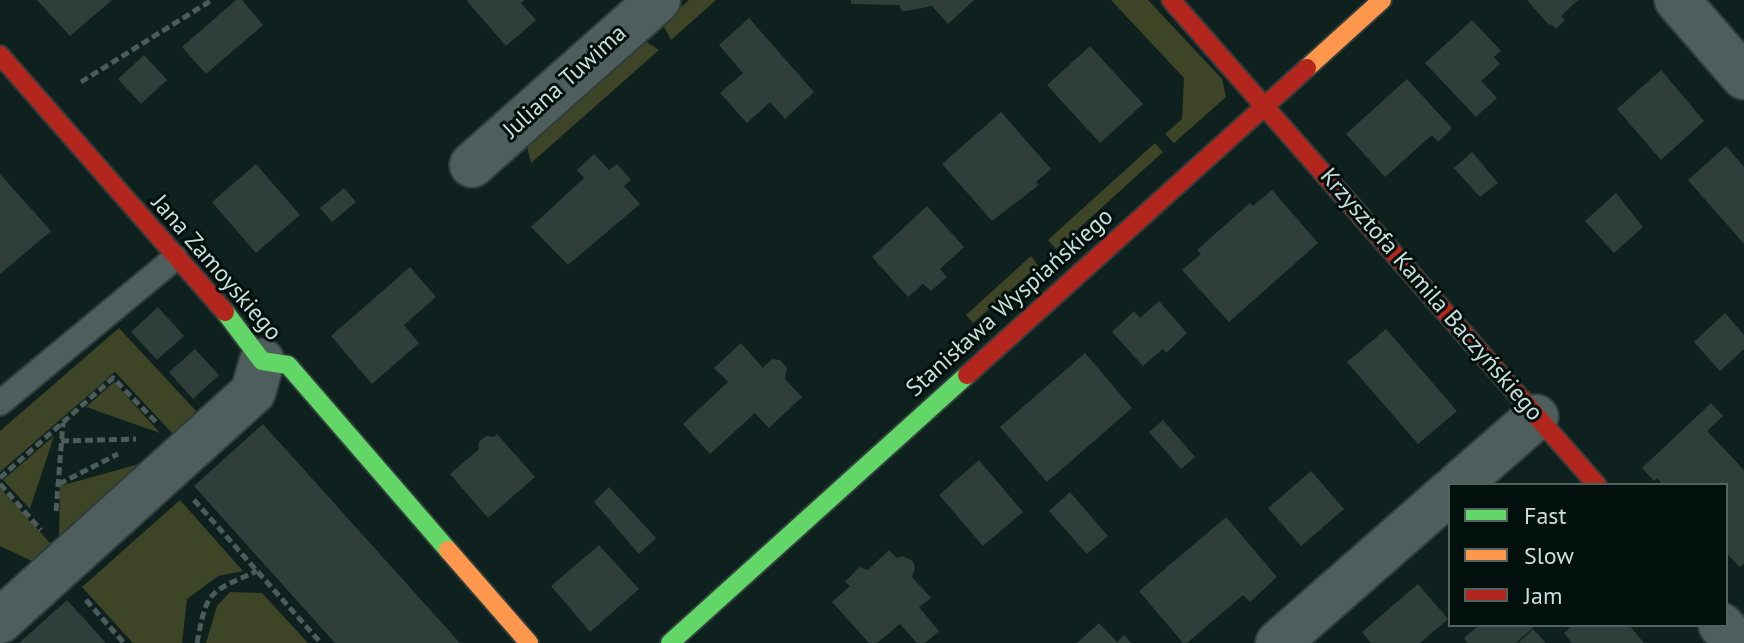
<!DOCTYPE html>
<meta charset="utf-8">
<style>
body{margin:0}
#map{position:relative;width:1744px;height:643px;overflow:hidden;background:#0e211f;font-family:"PT Sans",sans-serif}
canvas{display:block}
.legend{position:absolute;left:1448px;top:483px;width:280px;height:144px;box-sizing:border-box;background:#010f0d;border:2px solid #51625f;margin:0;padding:10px 14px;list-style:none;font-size:24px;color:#c8dfdb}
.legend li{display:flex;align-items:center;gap:16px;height:40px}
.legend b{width:40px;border:2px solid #51625f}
</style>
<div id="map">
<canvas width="1744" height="643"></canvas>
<ul class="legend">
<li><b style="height:10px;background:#63d668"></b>Fast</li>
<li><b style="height:10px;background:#ff974d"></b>Slow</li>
<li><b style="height:10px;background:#b3261e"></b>Jam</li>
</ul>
</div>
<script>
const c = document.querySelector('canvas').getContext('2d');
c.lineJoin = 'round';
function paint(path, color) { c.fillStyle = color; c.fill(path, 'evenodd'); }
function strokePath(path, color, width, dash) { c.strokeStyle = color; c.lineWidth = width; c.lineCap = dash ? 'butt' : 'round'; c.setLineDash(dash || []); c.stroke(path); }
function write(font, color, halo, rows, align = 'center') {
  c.font = font + ' "PT Sans",sans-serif'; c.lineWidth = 6; c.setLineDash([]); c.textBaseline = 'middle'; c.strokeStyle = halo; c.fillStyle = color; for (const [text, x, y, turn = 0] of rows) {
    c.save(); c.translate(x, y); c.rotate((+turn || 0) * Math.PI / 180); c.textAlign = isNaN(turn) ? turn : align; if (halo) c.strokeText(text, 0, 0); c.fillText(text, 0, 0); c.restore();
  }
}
const green = new Path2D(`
 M689,0H716L671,40L662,23Z
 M1111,0H1148L1222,79L1226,97L1174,143L1165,134L1182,119L1184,78Z
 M645,41L659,50L531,163L527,147Z
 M1155,143L1163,152L1056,249L1048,240Z
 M1031,256L1038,266L973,323L966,315Z
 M119,328L197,412L173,434L115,372L0,472V431Z
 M114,382L160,433L86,407Z
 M54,436L30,509L3,480Z
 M139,464L59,536L60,486Z
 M0,488L51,544L32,561L0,546Z
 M180,500L243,571L218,576L187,599L182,643H133L82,587Z
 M230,592L262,593L308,643H206L217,606Z`);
const building = new Path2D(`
 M37,0H112L70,36Z
 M236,0H242L263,25L206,74L182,47Z
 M468,0H525L521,3L536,20L506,46L467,1Z
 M851,0H974L948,24L932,6L907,11H902L899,5L851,4Z
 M1527,0H1578L1561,16L1565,20L1556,29L1551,24L1549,25Z
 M749,18L814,92L785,119L770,102L747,123L720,93L743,73L719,45Z
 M1472,20L1501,51L1494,57L1500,64L1481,81L1497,98L1476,117L1425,63Z
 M1090,46L1143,104L1100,143L1047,85Z
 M144,55L167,80L141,104L118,79Z
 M1661,70L1704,121L1661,160L1617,109Z
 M1407,79L1452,128L1438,142L1432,135L1385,177L1346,134Z
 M1001,112L1051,169L1036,182L1039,185L992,221L942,164Z
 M1726,146L1744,167V244L1688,180Z
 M1472,152L1498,183L1480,197L1454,168Z
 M594,154L609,170L617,164L631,180L624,186L640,204L568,265L531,227L584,178L577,170Z
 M256,164L300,215L256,253L212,202Z
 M0,174L51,231L0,274Z
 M344,188L356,202L332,222L320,208Z
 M1272,190L1318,243L1229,322L1182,270L1201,254L1197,250L1250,203L1253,206Z
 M1616,193L1643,227L1614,253L1585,221Z
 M927,206L964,247L940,269L947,277L931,291L923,284L908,297L872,257Z
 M410,267L436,297L404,325L419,343L372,384L331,336Z
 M1159,301L1187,333L1166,353L1163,349L1143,366L1112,332L1134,311L1140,318Z
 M158,307L184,336L157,360L131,332Z
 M1725,313L1744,335V349L1720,371L1694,342Z
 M1386,329L1457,411L1418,444L1347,362Z
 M741,343L763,368L772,359L780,360L787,368L785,379L802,397L769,428L755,413L710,454L683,424L728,382L714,368Z
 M195,349L219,375L193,399L169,372Z
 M1085,353L1132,408L1047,482L1000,427Z
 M1711,403L1723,416L1707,431L1744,470V563L1740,567L1726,553V485H1663L1657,478L1654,481L1642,468Z
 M1163,420L1195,457L1181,469L1149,432Z
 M263,424L460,643H335L194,486Z
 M497,434L535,477L488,518L450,474L478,450L479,442L486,436L494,437Z
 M979,460L1023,512L983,546L939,495Z
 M1311,471L1344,509L1301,546L1268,508Z
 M609,487L656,538L639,554L594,502Z
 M1070,492L1108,536L1087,554L1049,511Z
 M1226,517L1277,577L1250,602L1243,595L1187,643H1183L1139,591Z
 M599,545L639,589L590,632L551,586Z
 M889,550L897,558L902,556L913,561L915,568L912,577L931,598L919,607L939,631L925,643H917L900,624L877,643H869L832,602L850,586L845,582L859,567L868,570Z
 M1418,584L1448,619L1420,643H1371L1362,632Z
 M67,600L106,643H19Z
 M1099,623L1117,642L1124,635L1131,643H1077Z
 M1479,625H1536L1516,643H1468L1464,638Z
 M1573,625H1629L1644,643H1572L1564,633Z
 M1533,629L1546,643H1518Z`);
const path = new Path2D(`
 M81,82L212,0
 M61,441L136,439
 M0,478L113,378L158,424
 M0,484L41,530
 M59,484L118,454
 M194,500L321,643
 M56,511L63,423
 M86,600L124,643
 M197,643C207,590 208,593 257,571`);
const lane = new Path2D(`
 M0,403L175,258`);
const street = new Path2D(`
 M1677,0L1744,77
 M472,165L658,0
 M1458,485L1536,417
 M0,621L253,392L262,361
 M1721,625L1737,643
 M1278,643L1450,492`);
const fast = new Path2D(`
 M225,312L262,361L288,365L448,550
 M670,643L967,375`);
const slow = new Path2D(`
 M1307,68L1382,0
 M448,550L529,643`);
const jam = new Path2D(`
 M1171,0L1597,485
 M0,55L225,312
 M967,375L1307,68`);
const streetNames = [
 ["Juliana Tuwima",565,82,-42],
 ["Jana Zamoyskiego",216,268,49],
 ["Krzysztofa Kamila Baczyńskiego",1431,295,49],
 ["Stanisława Wyspiańskiego",1010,303,-42]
];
paint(green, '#3e4526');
paint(building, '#303e3a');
strokePath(lane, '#2f3d3b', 28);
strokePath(street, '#2f3d3b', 48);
strokePath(fast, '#2f3d3b', 22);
strokePath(slow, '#2f3d3b', 22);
strokePath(jam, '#2f3d3b', 22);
strokePath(path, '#4c5c5a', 5, [8, 4]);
strokePath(lane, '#4e5e5c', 24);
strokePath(street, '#4e5e5c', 44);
strokePath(fast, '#63d668', 18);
strokePath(slow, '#ff974d', 18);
strokePath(jam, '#b3261e', 18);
write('24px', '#c8dfdb', '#010f0d', streetNames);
</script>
